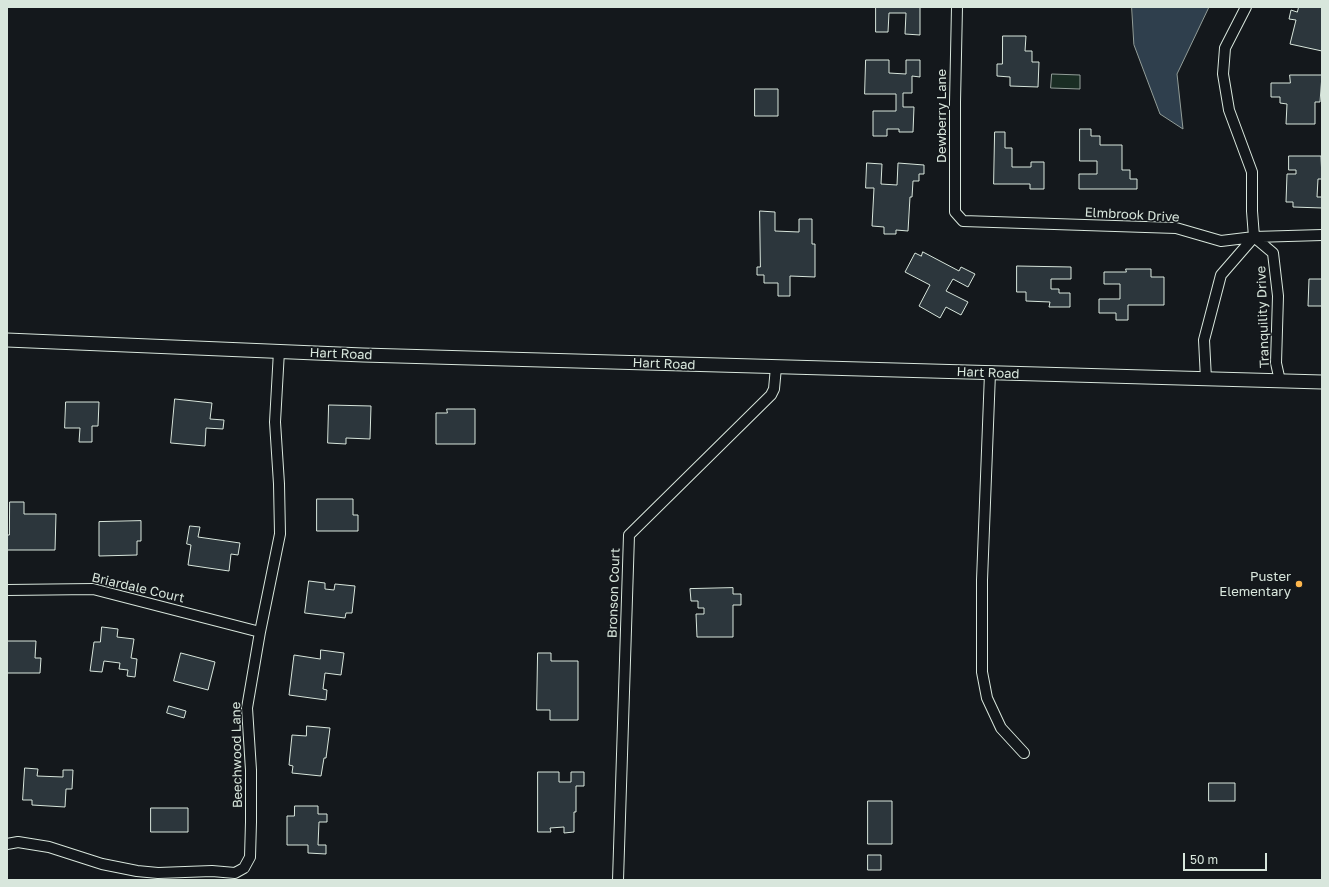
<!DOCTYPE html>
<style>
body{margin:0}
#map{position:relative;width:1329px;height:887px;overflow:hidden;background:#14181c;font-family:"Golos Text",sans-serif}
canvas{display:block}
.frame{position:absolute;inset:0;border:8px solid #d8e6dc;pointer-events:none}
.scale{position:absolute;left:1183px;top:853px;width:84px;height:18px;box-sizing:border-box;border:2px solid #d8e6dc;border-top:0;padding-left:5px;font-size:12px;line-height:14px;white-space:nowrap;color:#d8e6dc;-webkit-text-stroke:3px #14181c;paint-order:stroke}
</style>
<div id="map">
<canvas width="1329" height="887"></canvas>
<div class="frame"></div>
<div class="scale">50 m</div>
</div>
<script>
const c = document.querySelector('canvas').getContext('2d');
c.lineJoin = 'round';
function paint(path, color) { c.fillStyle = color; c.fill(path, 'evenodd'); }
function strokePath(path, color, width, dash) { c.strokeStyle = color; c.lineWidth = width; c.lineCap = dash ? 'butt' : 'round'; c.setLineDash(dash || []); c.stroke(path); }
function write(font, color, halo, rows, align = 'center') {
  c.font = font + ' "Golos Text",sans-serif'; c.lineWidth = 3; c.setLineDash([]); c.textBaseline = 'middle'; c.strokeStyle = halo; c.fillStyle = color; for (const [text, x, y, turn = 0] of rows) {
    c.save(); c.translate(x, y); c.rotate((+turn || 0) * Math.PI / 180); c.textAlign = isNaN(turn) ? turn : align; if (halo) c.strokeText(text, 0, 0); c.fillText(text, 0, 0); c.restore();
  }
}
const green = new Path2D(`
 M1052,74L1080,75V89L1051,88Z`);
const water = new Path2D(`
 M1132,7H1209L1177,74L1183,129L1160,114L1134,45Z`);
const building = new Path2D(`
 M876,7H920V35L905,34L906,13H889L888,32H876Z
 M1299,7H1322V51L1290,44L1296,20L1289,19L1291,10L1297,12Z
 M1003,36H1026L1025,51H1032V62H1039L1038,87L1010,86V77L997,76V64H1002Z
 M866,60H889V73L906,74V60H920V77L912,76V93H903V107H914L913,132H899V129H887V136H873V111H896V94H865Z
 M1290,75H1322L1320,102H1315V124H1286L1287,104L1280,103V97H1271V83H1290Z
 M755,89H778V116H755Z
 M1080,129H1091V136H1100V145H1122V170H1130V179H1137V189H1079V174H1097V161H1080Z
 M995,132H1005V148H1012V167H1031V162H1044V189H1030V184H994Z
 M1289,156H1321L1322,179H1318L1317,197H1322V208L1293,207V202H1286L1287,174H1296V170H1289Z
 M867,163L882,164L881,184L897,185L898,163L924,165V174H919V181H913L912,197H910L908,231L896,230V234H884V227L872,226L874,188H866Z
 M760,211L775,212V231L799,232V219H812V244H815V277L790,276V296H778V283H764V275H757V267H760Z
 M923,252L959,271L961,267L975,274L968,287L953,279L946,291L968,302L961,315L946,307L940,318L919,306L930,285L905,272L915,253L921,256Z
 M1017,266L1071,267V279H1051V289H1059V293H1070V307H1049L1050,302L1026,301V292H1017Z
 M1126,269H1151V277H1164V305H1128V320H1116V313H1099V299H1120V284H1104V272H1126Z
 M1322,273V306H1308L1309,279H1322Z
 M175,399L212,403L210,419L224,420L223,429L206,428L205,446L171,443Z
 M66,402H99L98,426H92V442H79L80,428H65Z
 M329,405L371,406L370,439L346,438V444L328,443Z
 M447,409H475V444H436V413H447Z
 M317,499H353V515H358V531H317Z
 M10,502H24V514H56L55,550H7V535H9Z
 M141,521V541H137V555L99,556V522Z
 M190,526L200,527L198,537L240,543L238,555L231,554L229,571L188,565L191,545L187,544Z
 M309,581L325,583V589L334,590L335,584L355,586L352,613H346L345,618L305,613Z
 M733,588V594H741V605H733V637H697L696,614H704V608H698V601H691L690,589Z
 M102,627L118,629L117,637L134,639L131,658L137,659L135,677L127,676L128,670L119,669L120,663L104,661L102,672L90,671L94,642H100Z
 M7,641H36L35,658H41L40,673H7Z
 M321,650L344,653L341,675L325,673L323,689L327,690L326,700L289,695L294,655L320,659Z
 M181,653L215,662L208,690L174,681Z
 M538,653H551V661H578V720H550V710H537Z
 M169,706L186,711L184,718L167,713Z
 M307,726L330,728L326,758H324L321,776L292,773L293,766L289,765L292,735L306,736Z
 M25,768L38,769L37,776L63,777V770H73L72,789H66L65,807L32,805V800H23Z
 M538,772H559V782H571V772H584V786H576V812H574V832L564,833V827L550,828L551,832H538Z
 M1209,783H1235V801H1209Z
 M868,801H892V844H868Z
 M295,806H318V814H327V822H319L318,845H326V854L308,853V845H287V816H294Z
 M151,808H188V832H151Z
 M868,855H881V870H868Z`);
const minor = new Path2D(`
 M957,7L955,102V212L963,221L1176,228L1221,241L1254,237L1322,235
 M1246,7L1225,48L1223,74L1229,110L1252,172V211L1254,237L1273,253L1278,296L1276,363L1280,381
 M990,373L982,580V672L987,698L1001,728L1024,753
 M1206,379L1204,340L1221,275L1254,237
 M7,590L93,589L260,632
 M7,844L18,842L49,847L102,864L137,871L158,873L212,871L235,873L244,868L250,857L251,822V770L247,708L260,632L280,534L279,484L275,422L279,351
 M618,880L629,535L771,395L774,389L776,367`);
const tertiary = new Path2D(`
 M7,340L363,355L1322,382`);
const markers = [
 [1299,584,4,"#ffb74d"]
];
const streetNames = [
 ["Dewberry Lane",942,116,-90],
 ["Elmbrook Drive",1132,215,3],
 ["Tranquility Drive",1263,317,-92],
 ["Hart Road",341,354,2],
 ["Hart Road",664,364,2],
 ["Hart Road",988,373,2],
 ["Briardale Court",138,588,13],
 ["Bronson Court",614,593,-88],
 ["Beechwood Lane",237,755,-91]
];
const poiNames = [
 ["Puster",1291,577],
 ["Elementary",1291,592]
];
paint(green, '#1a2d24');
strokePath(green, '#939e99', 1);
paint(water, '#2f3f4d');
strokePath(water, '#939e99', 1);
paint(building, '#2c363c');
strokePath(building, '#d8e6dc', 1);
strokePath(minor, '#d8e6dc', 12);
strokePath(tertiary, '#d8e6dc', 15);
strokePath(minor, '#14181c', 10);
strokePath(tertiary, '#14181c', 13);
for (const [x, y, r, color] of markers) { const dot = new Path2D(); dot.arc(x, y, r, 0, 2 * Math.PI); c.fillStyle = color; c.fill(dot); strokePath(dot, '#14181c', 1.5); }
write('13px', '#d8e6dc', '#14181c', streetNames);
write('13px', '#d8e6dc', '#14181c', poiNames, 'right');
</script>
